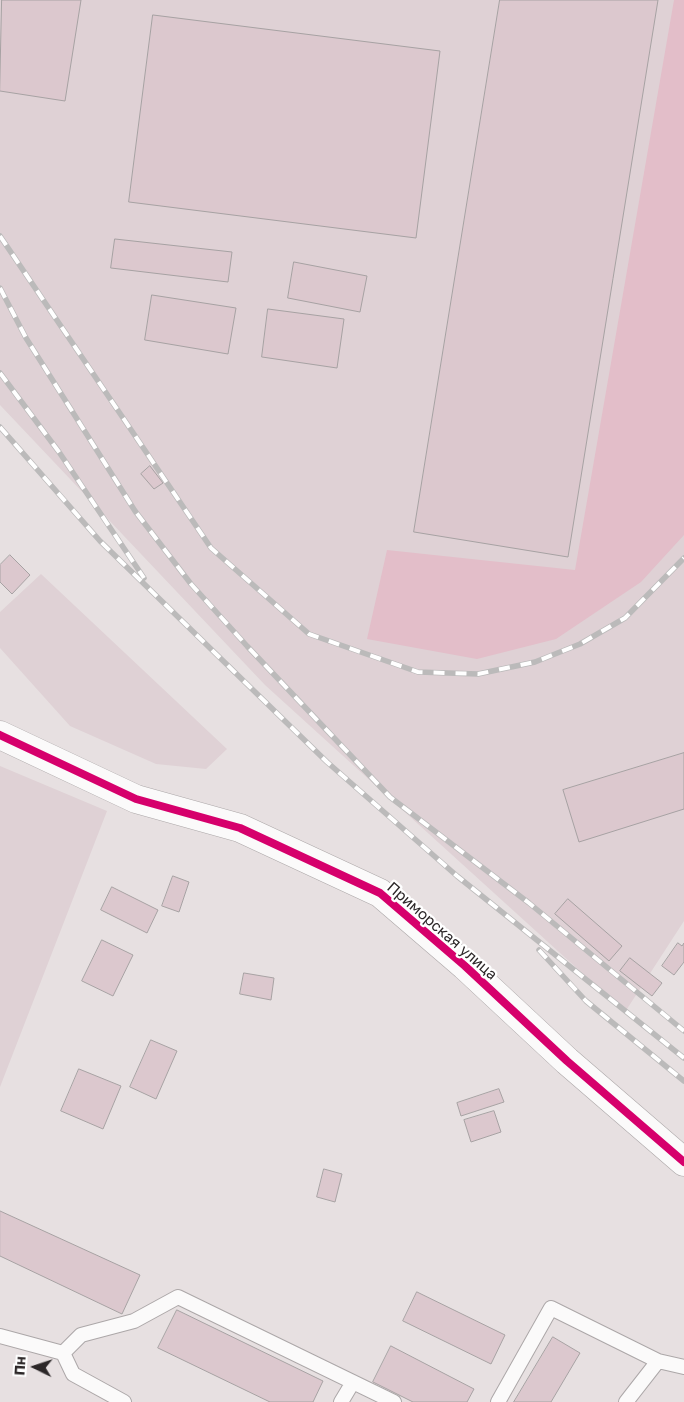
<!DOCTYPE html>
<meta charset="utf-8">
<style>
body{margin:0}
#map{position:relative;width:684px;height:1402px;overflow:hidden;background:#e7e0e1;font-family:"Golos Text",sans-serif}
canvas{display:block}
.north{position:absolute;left:10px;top:1342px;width:50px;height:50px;-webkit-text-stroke:4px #fff;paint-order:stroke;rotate:274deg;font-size:14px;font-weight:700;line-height:20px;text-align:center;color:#2c2728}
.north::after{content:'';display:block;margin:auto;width:18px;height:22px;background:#2c2728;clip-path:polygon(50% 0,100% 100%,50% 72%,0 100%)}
</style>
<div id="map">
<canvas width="684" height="1402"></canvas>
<div class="north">Пн</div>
</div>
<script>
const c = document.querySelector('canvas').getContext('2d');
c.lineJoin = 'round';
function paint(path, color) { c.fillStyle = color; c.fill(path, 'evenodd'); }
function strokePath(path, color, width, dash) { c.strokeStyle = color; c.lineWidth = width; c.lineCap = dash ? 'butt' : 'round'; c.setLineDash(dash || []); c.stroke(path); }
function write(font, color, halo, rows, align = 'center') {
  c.font = font + ' "Golos Text",sans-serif'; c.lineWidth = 4.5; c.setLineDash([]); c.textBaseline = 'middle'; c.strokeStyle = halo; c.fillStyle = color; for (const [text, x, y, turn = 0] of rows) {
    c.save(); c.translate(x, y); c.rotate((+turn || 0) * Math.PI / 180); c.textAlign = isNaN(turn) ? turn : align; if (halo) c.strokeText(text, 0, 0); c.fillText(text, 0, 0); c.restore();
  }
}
const built = new Path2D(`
 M0,0H684V921L625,1012L265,685L0,405Z
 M41,574L227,749L206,769L156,764L70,726L0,648V612Z
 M0,766L107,811L0,1087Z`);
const green = new Path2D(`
 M674,0H684V535L641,582L556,639L477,659L367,639L387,550L575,570Z`);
const building = new Path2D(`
 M2,0H81L65,101L0,91Z
 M500,0H658L568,557L414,532Z
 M153,15L440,51L416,238L129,202Z
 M115,239L232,252L228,282L111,268Z
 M294,262L367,276L360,312L288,298Z
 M152,295L236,308L228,354L145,340Z
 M268,309L344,319L337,368L262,357Z
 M150,466L163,483L154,489L141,474Z
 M10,555L30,575L12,594L0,582V565Z
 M684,753V809L579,842L563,790Z
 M173,876L189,882L179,912L162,906Z
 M112,887L158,910L147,933L101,910Z
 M568,899L622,946L609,961L555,914Z
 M102,940L133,955L113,996L82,981Z
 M678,943L682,946L684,943V962L674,975L662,966Z
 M630,958L662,983L652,996L620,971Z
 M244,973L274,978L271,1000L240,994Z
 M151,1040L177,1051L156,1099L130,1087Z
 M79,1069L121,1086L103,1129L61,1111Z
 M499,1089L504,1102L461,1116L457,1103Z
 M494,1111L501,1132L471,1142L464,1120Z
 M324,1169L342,1174L335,1202L317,1197Z
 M0,1211L140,1275L122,1314L0,1256Z
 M417,1292L505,1335L491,1364L403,1321Z
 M177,1310L323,1381L313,1402H270L158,1348Z
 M553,1337L580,1353L551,1402H514Z
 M391,1346L474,1389L467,1402H413L373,1382Z`);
const service = new Path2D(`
 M0,1336L63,1353
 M124,1402L73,1374L63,1353L81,1335L134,1321L178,1297L394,1402
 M341,1402L353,1382
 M498,1402L551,1308L658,1361
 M626,1402L658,1361L684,1367`);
const minor = new Path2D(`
 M0,735L136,799L240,828L380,893L465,966L567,1061L684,1162`);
const rail = new Path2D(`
 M0,236L211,548L309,634L418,672L478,674L535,662L580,644L625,618L684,558
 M0,288L26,338L135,511L191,584L247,646L390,797L529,903L684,1031
 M0,373L59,452L144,578
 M0,427L100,541L327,762L457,876L684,1058
 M539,950L586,1001L684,1081`);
const cycleway = new Path2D(`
 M0,735L136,799L240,828L380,893L465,966L567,1061L684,1162`);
const streetNames = [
 ["Приморская улица",442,931,41]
];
paint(built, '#dfd1d5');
paint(green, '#e3bec9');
paint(building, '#dcc8ce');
strokePath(building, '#a7a2a3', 1);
strokePath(service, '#aca7a8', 16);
strokePath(minor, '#aca7a8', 29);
strokePath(service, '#fbfafa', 14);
strokePath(minor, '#fbfafa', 28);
strokePath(rail, '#bbbaba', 5.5);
strokePath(rail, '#fff', 4, [11]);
strokePath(cycleway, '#d6006c', 8);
write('15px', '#2c2728', '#fff', streetNames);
</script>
